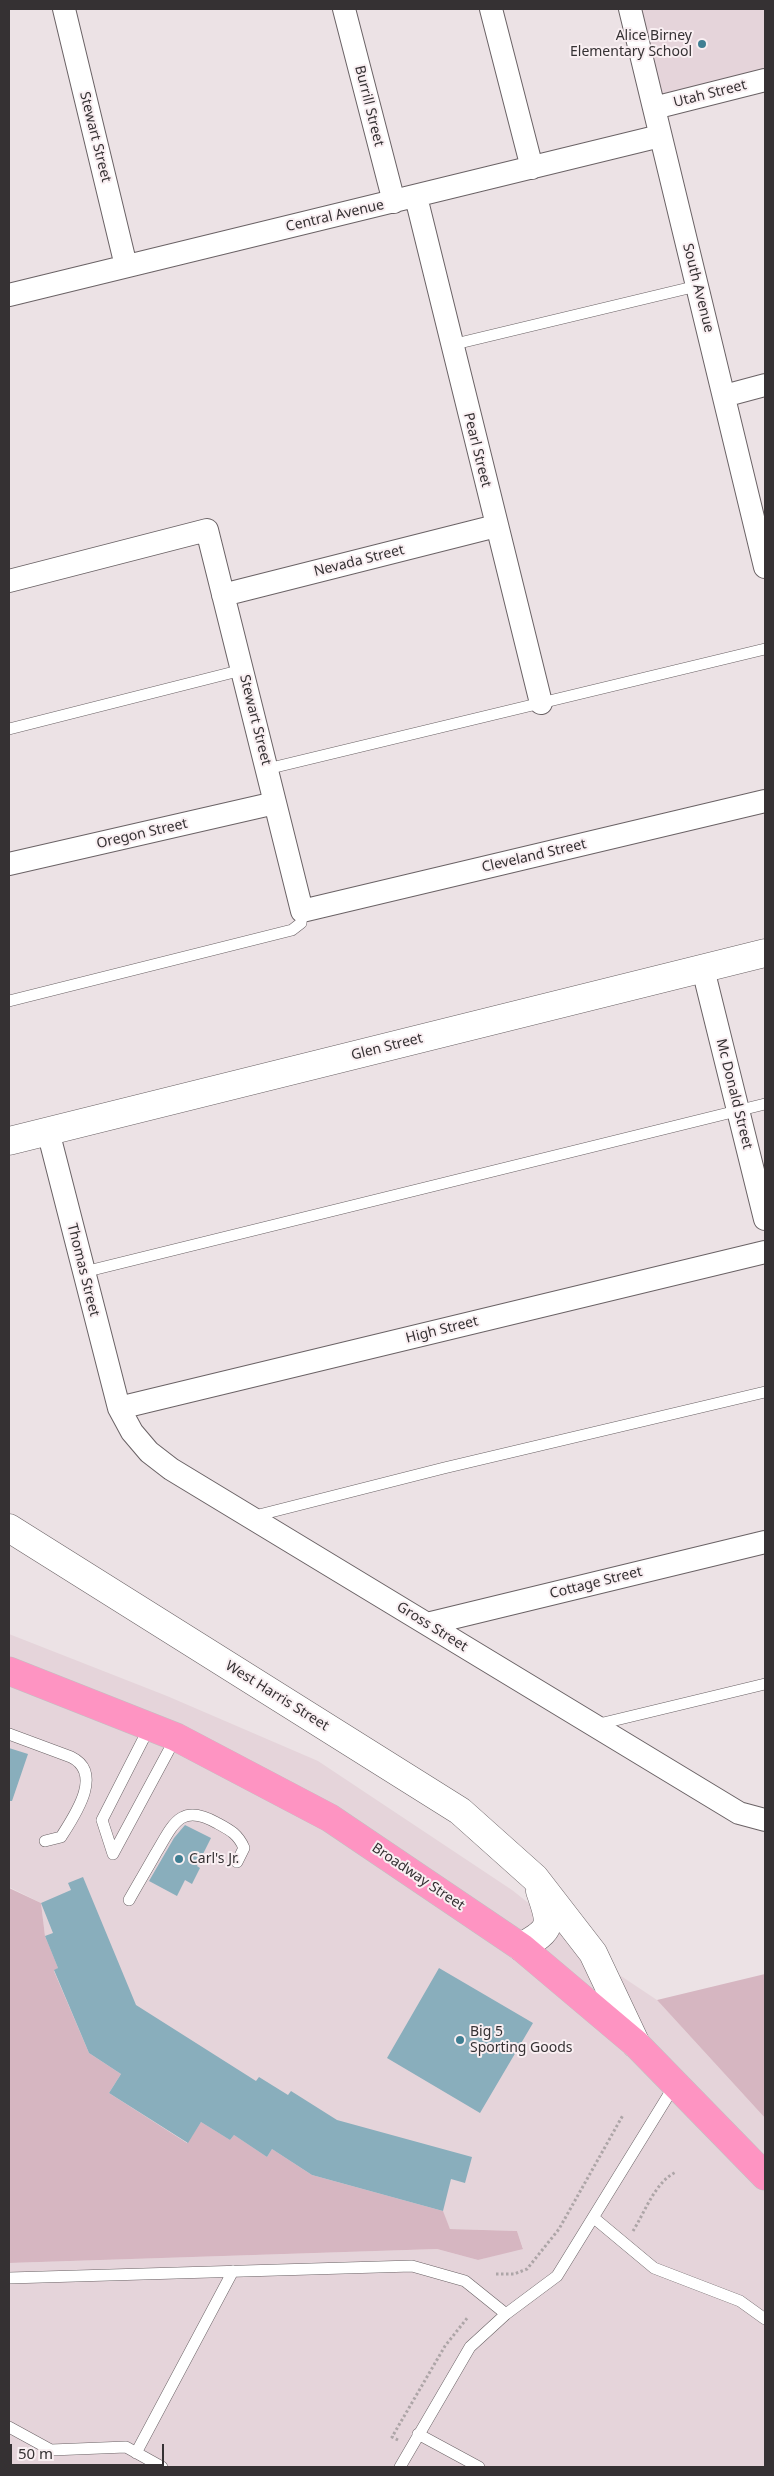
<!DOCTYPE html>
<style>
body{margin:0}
#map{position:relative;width:774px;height:2476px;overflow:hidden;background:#ece2e5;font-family:"Noto Sans",sans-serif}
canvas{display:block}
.frame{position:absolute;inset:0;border:10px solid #353133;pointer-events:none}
.scale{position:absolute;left:10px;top:2444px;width:154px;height:22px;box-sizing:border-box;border:2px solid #353133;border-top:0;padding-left:6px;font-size:15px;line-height:18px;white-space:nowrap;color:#353133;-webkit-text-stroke:4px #f9eff2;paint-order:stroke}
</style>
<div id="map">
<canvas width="774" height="2476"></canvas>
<div class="frame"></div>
<div class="scale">50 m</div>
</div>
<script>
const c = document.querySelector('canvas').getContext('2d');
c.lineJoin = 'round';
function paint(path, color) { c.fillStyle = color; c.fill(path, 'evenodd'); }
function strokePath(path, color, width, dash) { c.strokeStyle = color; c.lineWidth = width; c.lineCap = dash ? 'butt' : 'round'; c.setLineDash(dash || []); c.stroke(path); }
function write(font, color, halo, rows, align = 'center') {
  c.font = font + ' "Noto Sans",sans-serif'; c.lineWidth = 4; c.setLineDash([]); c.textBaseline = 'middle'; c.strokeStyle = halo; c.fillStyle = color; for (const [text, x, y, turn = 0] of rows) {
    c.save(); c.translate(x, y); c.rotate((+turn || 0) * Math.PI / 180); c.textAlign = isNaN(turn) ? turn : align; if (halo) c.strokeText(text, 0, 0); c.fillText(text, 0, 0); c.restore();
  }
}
const built = new Path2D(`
 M630,9H765V80L654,108Z
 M9,1634L167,1696L318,1761L512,1890L618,1974L657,2000L765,2118V2467H9V2263L437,2249L478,2260L523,2248L517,2231L450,2229L442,2211L312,2175L272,2150L267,2157L188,2143L109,2093L121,2074L89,2053L54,1970L45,1936L41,1903L9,1887Z`);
const green = new Path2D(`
 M9,1888L41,1903L45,1936L58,1968L54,1971L89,2053L121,2074L109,2093L187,2143L201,2122L230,2140L234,2135L267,2157L272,2149L312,2175L443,2211L450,2229L517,2231L523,2249L478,2260L437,2249L9,2263Z
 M765,1974V2118L657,2000Z`);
const building = new Path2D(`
 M9,1748L28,1754L12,1801H9Z
 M185,1825L211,1838L197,1866L200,1868L192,1884L185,1880L177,1896L149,1881L174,1838Z
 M83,1877L136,2005L256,2081L259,2077L288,2095L291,2091L337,2120L472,2157L465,2183L451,2179L443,2211L312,2175L272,2149L267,2157L234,2135L230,2140L201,2122L188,2143L109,2093L121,2074L89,2053L54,1970L58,1968L45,1936L53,1933L41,1903L71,1890L68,1883Z
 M439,1968L533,2023L480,2113L387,2058Z`);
const path = new Path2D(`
 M633,2231C645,2212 655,2182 676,2172
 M496,2274H514L527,2269L559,2229L623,2115
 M398,2440L392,2437L445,2346L468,2317`);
const service = new Path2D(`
 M451,345L697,286
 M9,729L242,670
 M267,769L765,649
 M9,1001L292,930L301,923L302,911
 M84,1272L765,1104
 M251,1517L444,1468L765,1392
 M595,1725L765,1684
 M9,1734L71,1757C104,1773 75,1815 61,1837L45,1841
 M113,1854L102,1820L150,1726
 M113,1854L176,1737
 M129,1900C138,1884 147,1869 156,1853C173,1825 180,1802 217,1823C230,1830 238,1834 244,1848L237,1862
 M594,2218L654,2268L740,2301L765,2319
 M9,2278L412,2266L465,2281L506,2314
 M9,2427L51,2450L126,2447L162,2467
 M418,2434L479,2467
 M136,2453L233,2271
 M400,2467L470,2347L506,2314L557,2276L676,2083`);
const minor = new Path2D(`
 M64,9L126,266
 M344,9L394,202
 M491,9L532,168
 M630,9L765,567
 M654,108L765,80
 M416,197L541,703
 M9,295L660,136
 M724,396L765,385
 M9,581L207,530L302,911L765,801
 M223,595L496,526
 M9,864L275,803
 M703,969L765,1219
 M48,1131L119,1408L132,1432L149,1452L171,1469L739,1813L765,1820
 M119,1408L765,1252
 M427,1624L765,1542`);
const tertiary = new Path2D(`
 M9,1141L765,953`);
const secondary = new Path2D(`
 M9,1528L460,1811L535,1878L593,1953L636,2044
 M521,1947C553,1929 552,1925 540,1891`);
const trunk = new Path2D(`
 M9,1671L176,1737L330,1818L521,1947L636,2044L765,2176`);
const markers = [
 [702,44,5,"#407f93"],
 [179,1859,5,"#407f93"],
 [460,2040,5,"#407f93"]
];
const poiNames = [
 ["Alice Birney",692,36,"right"],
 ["Elementary School",692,52,"right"],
 ["Carl's Jr.",189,1859],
 ["Big 5",470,2032],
 ["Sporting Goods",470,2048]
];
const streetNames = [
 ["Utah Street",710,94,-14],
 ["Burrill Street",369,106,76],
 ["Stewart Street",95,137,76],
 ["Central Avenue",335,216,-13],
 ["South Avenue",698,288,76],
 ["Pearl Street",477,450,76],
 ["Nevada Street",359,561,-14],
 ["Stewart Street",255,720,76],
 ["Oregon Street",142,834,-13],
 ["Cleveland Street",534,856,-13],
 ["Glen Street",387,1047,-14],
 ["Mc Donald Street",734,1094,76],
 ["Thomas Street",83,1270,76],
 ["High Street",442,1330,-14],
 ["Cottage Street",596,1583,-14],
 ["Gross Street",432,1627,32],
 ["West Harris Street",277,1696,32],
 ["Broadway Street",418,1877,34]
];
paint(built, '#e5d4da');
paint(green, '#d6b6c1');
paint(building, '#89aebc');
strokePath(service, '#6a6265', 12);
strokePath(minor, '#6a6265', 24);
strokePath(tertiary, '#6a6265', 29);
strokePath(secondary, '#6a6265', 29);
strokePath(trunk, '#c2c1c2', 29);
strokePath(path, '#ada5a7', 3, [2.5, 2.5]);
strokePath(service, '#fff', 11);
strokePath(minor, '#fff', 22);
strokePath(tertiary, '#fff', 28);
strokePath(secondary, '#fff', 28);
strokePath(trunk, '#fe94c2', 28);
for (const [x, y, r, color] of markers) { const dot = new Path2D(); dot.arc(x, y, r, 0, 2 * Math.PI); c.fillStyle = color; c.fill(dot); strokePath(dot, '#f9eff2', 2); }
write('14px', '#353133', '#f9eff2', poiNames, 'left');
write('14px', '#353133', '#f9eff2', streetNames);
</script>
